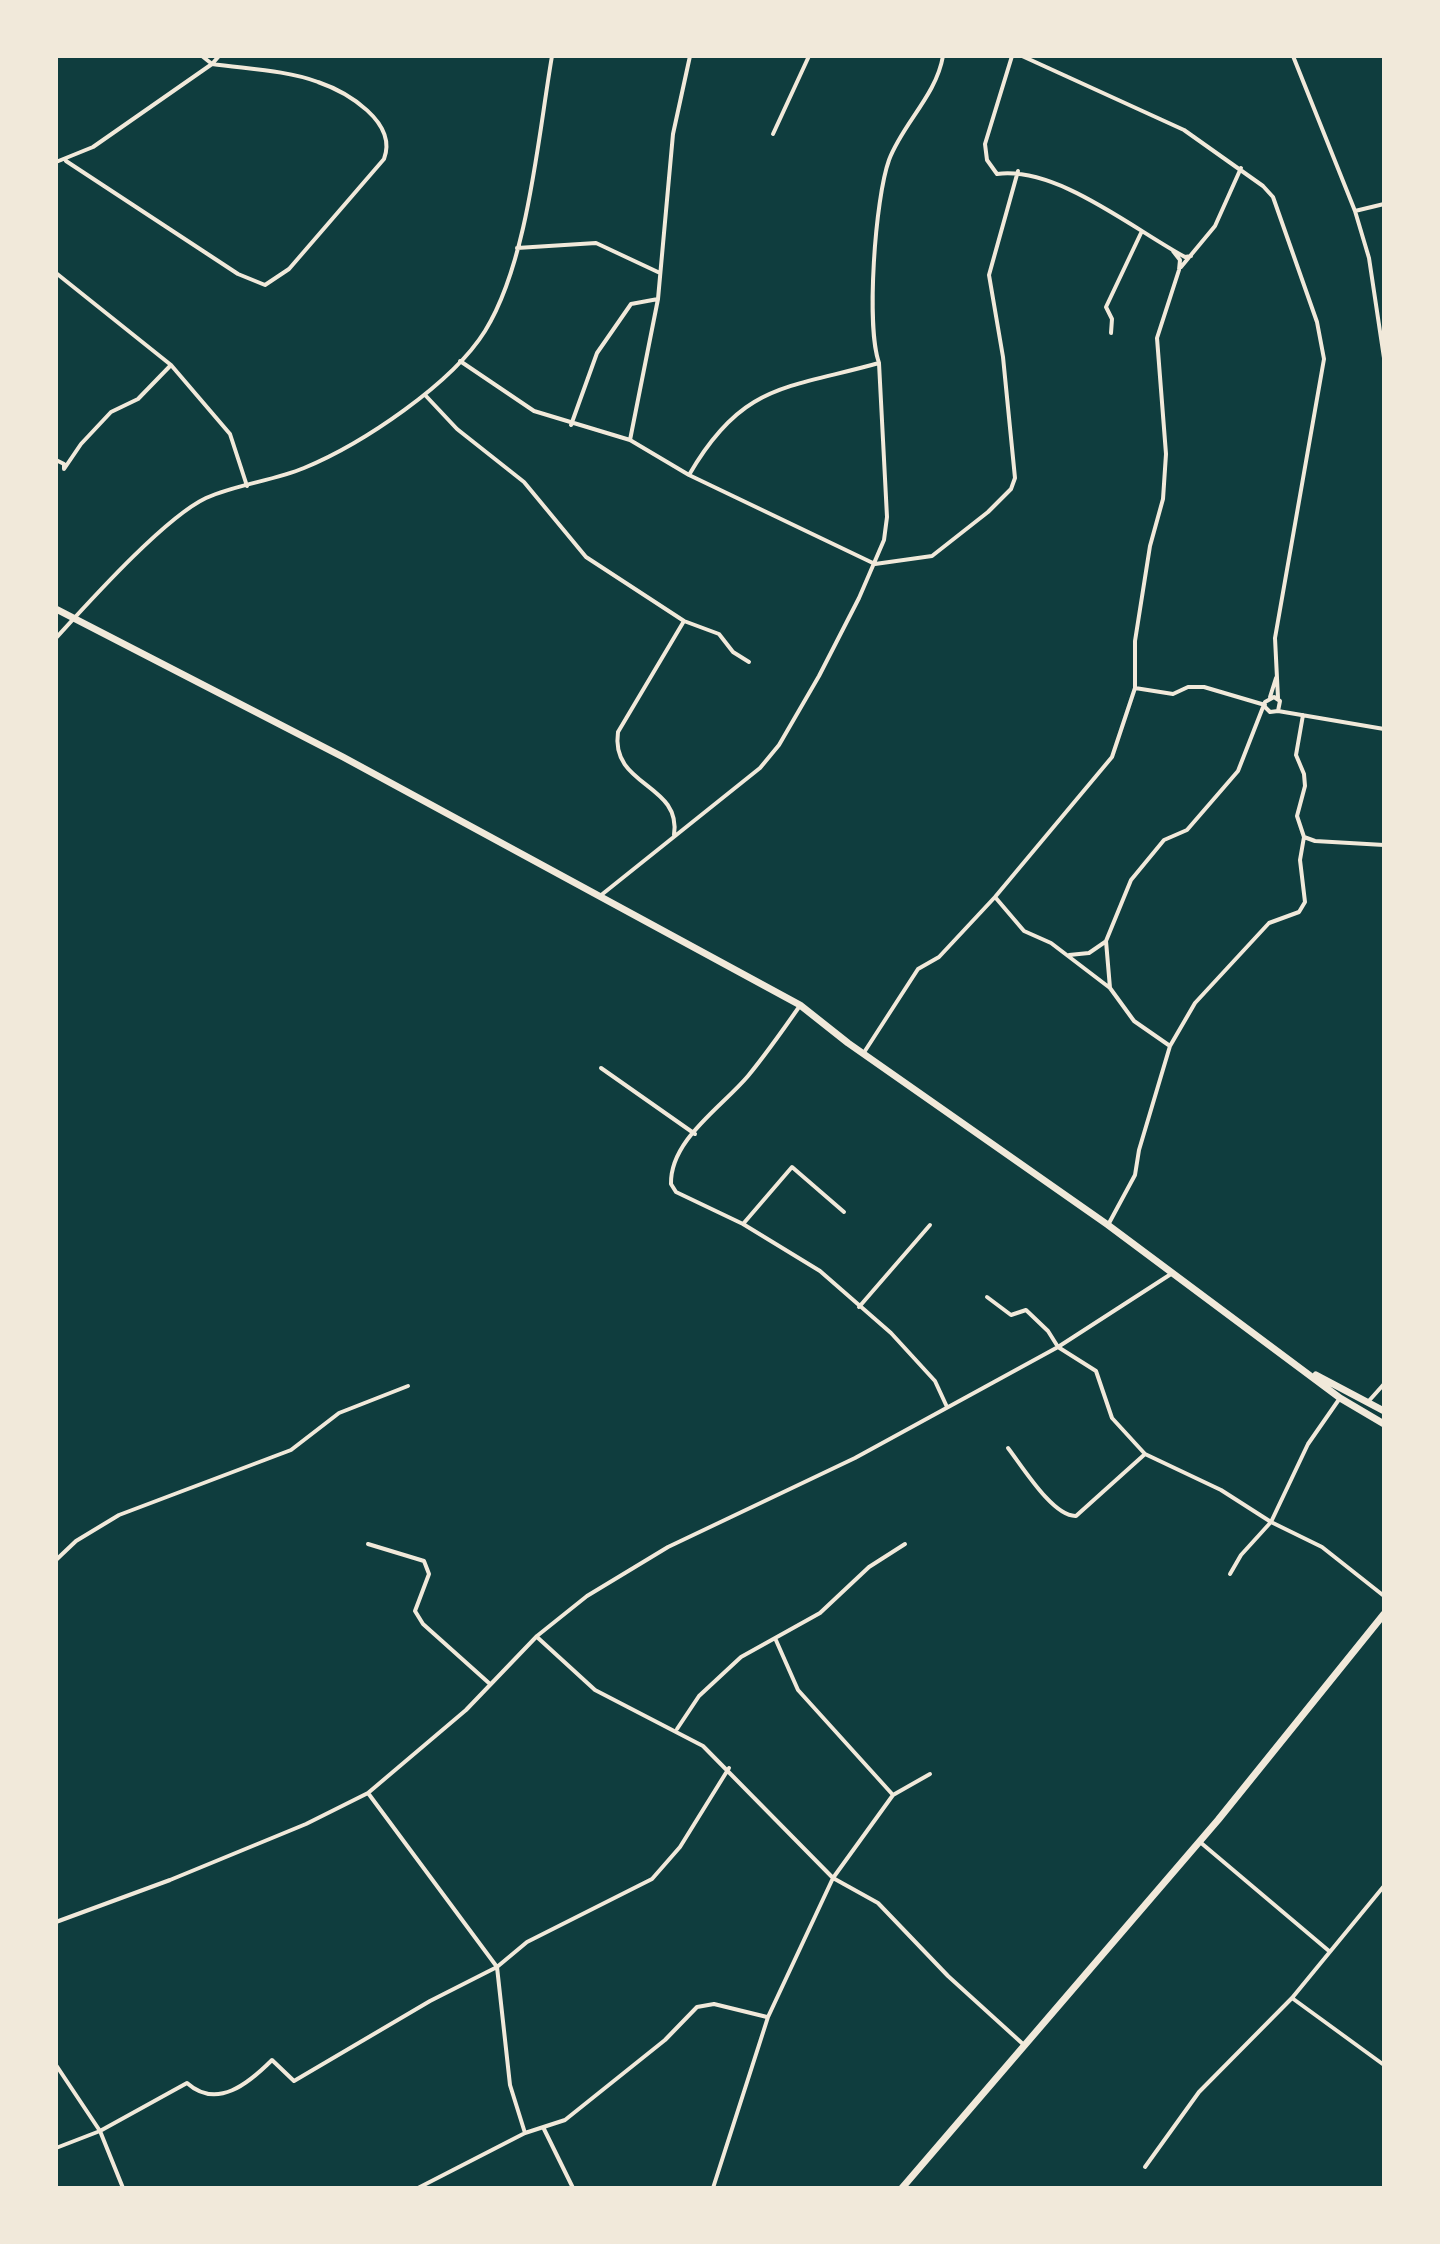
<!DOCTYPE html>
<style>
body{margin:0}
#map{position:relative;width:1440px;height:2244px;overflow:hidden;background:#0f3d3e;font-family:"Noto Serif",serif}
canvas{display:block}
.frame{position:absolute;inset:0;border:58px solid #f1e9da;pointer-events:none}
</style>
<div id="map">
<canvas width="1440" height="2244"></canvas>
<div class="frame"></div>
</div>
<script>
const c = document.querySelector('canvas').getContext('2d');
c.lineJoin = 'round';
function strokePath(path, color, width, dash) { c.strokeStyle = color; c.lineWidth = width; c.lineCap = dash ? 'butt' : 'round'; c.setLineDash(dash || []); c.stroke(path); }
const minor = new Path2D(`
 M1012,56L985,144L987,160L997,174C1057,166 1133,229 1185,257L1191,256
 M1022,56L1184,130L1263,186L1273,197L1317,322L1324,359L1275,638L1278,698
 M1293,56L1355,211L1369,258L1384,358
 M773,134L809,56
 M66,161L238,274L265,285L289,269L384,159C398,122 347,92 318,82C286,70 246,69 212,64L202,56
 M56,162L93,147L212,64L219,56
 M1355,211L1384,204
 M517,248L596,243L660,273
 M1181,267L1215,226L1241,168
 M56,273L171,365L230,434L247,486
 M1111,333L1112,319L1106,307L1141,233
 M460,361L534,411L630,440L689,475L875,564L932,556L988,512L1011,489L1015,478L1003,357L989,275L1018,171
 M426,396L457,429L524,482L586,557L684,621L719,634L733,652L749,662
 M571,425L597,353L631,304L658,299
 M630,440L658,299L673,134L690,56
 M56,460L64,464V469L81,444L111,412L138,399L171,365
 M689,475C742,383 786,389 879,363
 M56,638C89,602 164,518 206,498C237,484 273,481 304,468C362,444 452,384 485,331C528,262 538,137 552,56
 M1135,688L1173,694L1188,687H1204L1265,705
 M1270,697L1276,678
 M1278,711L1384,729
 M674,835C682,783 610,787 618,732L684,621
 M1304,837L1315,841L1384,845
 M600,896L760,768L779,745L819,676L859,598L884,540L887,517L879,363C866,326 875,199 889,160C903,123 936,96 943,56
 M995,897L1024,931L1051,943L1110,988L1134,1021L1170,1046
 M1069,955L1089,953L1105,942
 M1110,988L1106,941L1131,880L1164,840L1187,830L1238,771L1265,702L1274,697L1280,701L1278,711L1270,712L1265,707
 M799,1007C783,1030 766,1054 748,1076C722,1107 670,1140 671,1184L676,1192L743,1224L820,1271L891,1333L935,1381L947,1407
 M863,1054L918,969L939,957L995,897L1112,757L1135,688V641L1150,546L1163,499L1166,454L1157,338L1179,270L1180,260L1173,251
 M601,1068L695,1134
 M743,1224L792,1167L844,1212
 M1108,1225L1135,1175L1139,1150L1170,1046L1195,1003L1269,923L1299,912L1305,902L1300,860L1304,837L1297,816L1305,786L1304,774L1296,755L1303,715
 M987,1297L1011,1315L1026,1310L1048,1331L1058,1347L1096,1371L1112,1418L1145,1454L1221,1490L1271,1522L1322,1547L1384,1596
 M859,1307L930,1225
 M1367,1403L1384,1384
 M1008,1448C1022,1466 1053,1517 1076,1516L1145,1454
 M368,1544L424,1561L429,1574L415,1611L423,1624L490,1684
 M56,1560L76,1541L119,1515L291,1450L339,1413L408,1386
 M1230,1574L1241,1555L1271,1522L1308,1444L1340,1398
 M537,1637L595,1690L703,1746L833,1878L878,1903L948,1976L1024,2045
 M775,1638L798,1690L893,1795
 M677,1729L699,1696L741,1657L820,1613L869,1567L905,1544
 M368,1793L497,1967L510,2085L525,2133
 M1200,1842L1329,1951
 M56,1922L170,1880L306,1824L368,1793L466,1710L537,1636L587,1596L668,1547L855,1458L1058,1347L1171,1274
 M1292,1998L1384,2065
 M56,2065L100,2131L123,2188
 M543,2127L573,2188
 M56,2148L100,2131L187,2083C217,2110 249,2083 272,2060L294,2081L430,2001L497,1967L527,1942L652,1879L680,1847L729,1768
 M1145,2167L1199,2092L1292,1998L1384,1886
 M418,2188L525,2133L565,2120L665,2040L697,2007L714,2004L767,2017
 M713,2188L768,2017L833,1878L893,1795L930,1774`);
const primary = new Path2D(`
 M56,609L343,757L800,1005L848,1043L1108,1225L1340,1398L1384,1424
 M1316,1375L1384,1411
 M902,2188L1218,1820L1384,1614`);
strokePath(minor, '#f1e9da', 4);
strokePath(primary, '#f1e9da', 7);
</script>
